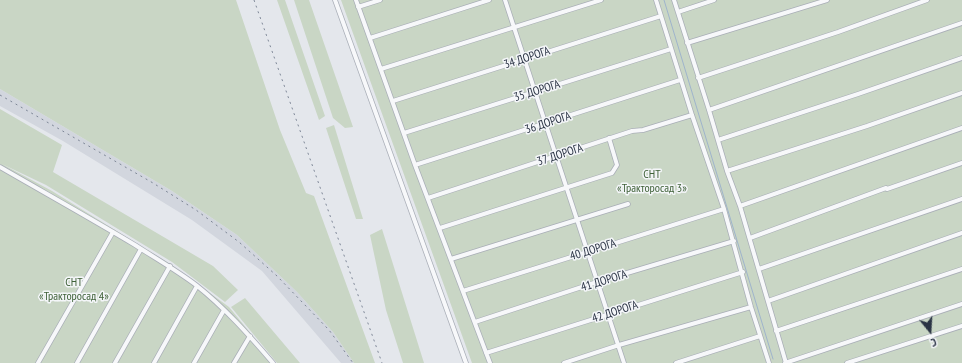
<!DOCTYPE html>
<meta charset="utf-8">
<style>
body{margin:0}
#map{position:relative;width:962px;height:363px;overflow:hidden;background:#e4e7ec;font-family:"PT Sans Narrow",sans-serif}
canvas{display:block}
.north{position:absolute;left:910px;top:311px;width:40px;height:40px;-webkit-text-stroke:3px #f4f6f9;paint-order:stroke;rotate:162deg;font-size:11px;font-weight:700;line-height:16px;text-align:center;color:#2b3445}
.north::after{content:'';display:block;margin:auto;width:14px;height:18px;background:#2b3445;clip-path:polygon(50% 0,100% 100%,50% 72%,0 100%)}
</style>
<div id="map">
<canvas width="962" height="363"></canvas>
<div class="north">С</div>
</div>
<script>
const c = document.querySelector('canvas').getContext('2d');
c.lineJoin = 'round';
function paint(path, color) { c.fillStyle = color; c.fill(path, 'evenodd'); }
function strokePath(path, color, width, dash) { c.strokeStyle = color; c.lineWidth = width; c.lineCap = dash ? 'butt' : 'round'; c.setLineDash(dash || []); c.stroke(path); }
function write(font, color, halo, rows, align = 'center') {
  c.font = font + ' "PT Sans Narrow",sans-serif'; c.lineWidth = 3; c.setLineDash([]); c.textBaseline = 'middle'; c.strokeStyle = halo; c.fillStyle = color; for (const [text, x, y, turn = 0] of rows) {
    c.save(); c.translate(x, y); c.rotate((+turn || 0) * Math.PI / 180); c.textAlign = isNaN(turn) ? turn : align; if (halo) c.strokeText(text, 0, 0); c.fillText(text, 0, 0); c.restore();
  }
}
const built = new Path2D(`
 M0,89L172,191L237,235L297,292L333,332L354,363H341L262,271L192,220L63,141L0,106Z`);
const green = new Path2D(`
 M0,0H236L280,130L306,193L314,196L375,363H354L333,332L297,292L237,235L172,191L0,89Z
 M277,0H285L325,116L319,120Z
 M294,0H309L353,127L345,128L333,118Z
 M341,0H962V363H472Z
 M0,109L62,145L53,172L213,266L238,290L225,302L172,262L46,185L2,164L52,191L170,264L229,307L275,363H0Z
 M334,125L363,219H356L326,128Z
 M382,229L424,363H403L386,310L370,235Z
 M245,298L300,363H277L231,307Z`);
const stream = new Path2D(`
 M664,0L773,359`);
const minor = new Path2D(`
 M335,0L466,363
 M356,0L415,165L490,363
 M505,0L624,363
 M656,0L692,115L724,209L751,307L769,363
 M674,0L709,110L727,171L740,206L786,363
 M358,7L380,0
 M678,12L714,0
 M370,38L489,0
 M687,43L827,0
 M381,69L601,0
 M698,78L838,32L927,0
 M393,101L661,16
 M709,110L962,23
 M404,133L671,49
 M718,140L858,94L962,58
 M415,165L680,80
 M0,167C45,193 90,218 135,245C155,258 176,270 196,285C225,308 249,335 273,363
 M727,171L867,126L962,93
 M887,189L962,163
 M428,198L632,131L643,130L692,115
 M740,206L962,128
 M440,228L612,173L617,165L609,138
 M750,238L886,188
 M451,259L628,204
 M759,269L962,199
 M463,291L724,209
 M768,301L962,233
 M475,322L597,282L734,241
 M776,331L962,269
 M486,353L743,272
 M38,363L113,232
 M77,363L141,249
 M115,363L170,266
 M154,363L197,286
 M194,363L224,310
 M234,363L250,336
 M564,363L619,345L751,307
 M676,363L760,336
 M785,363L962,304
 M847,363L962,326`);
const rail = new Path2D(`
 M254,0L382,363
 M0,95L153,183L196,210L239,242L277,276L329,330L353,363`);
const streetNames = [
 ["34 ДОРОГА",527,58,-18],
 ["35 ДОРОГА",537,91,-17],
 ["36 ДОРОГА",548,123,-18],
 ["37 ДОРОГА",560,155,-18],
 ["40 ДОРОГА",593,250,-17],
 ["41 ДОРОГА",604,281,-17],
 ["42 ДОРОГА",615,312,-18]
];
const parkNames = [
 ["СНТ",652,175],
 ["«Тракторосад 3»",652,189],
 ["СНТ",74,283],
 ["«Тракторосад 4»",74,297]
];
paint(built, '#d2d6de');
paint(green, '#c9d6c5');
strokePath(stream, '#9fb4cc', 1);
strokePath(minor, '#a9aeb7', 5.5);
strokePath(minor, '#f7f8fa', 4);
strokePath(rail, '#7d8696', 1, [2, 4]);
write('12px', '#2b3445', '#f4f6f9', streetNames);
write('12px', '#3f6138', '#f4f6f9', parkNames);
</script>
